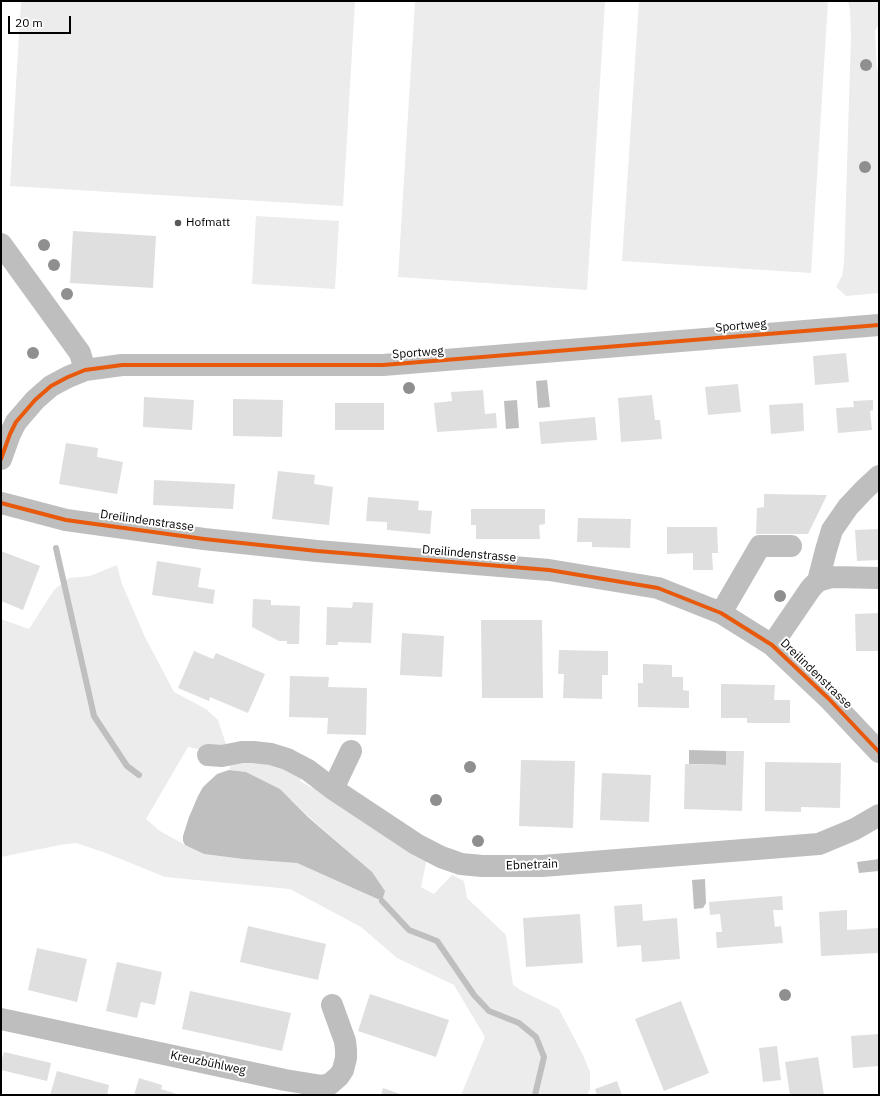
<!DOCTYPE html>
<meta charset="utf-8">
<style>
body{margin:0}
#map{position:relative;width:880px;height:1096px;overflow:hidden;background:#fff;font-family:"IBM Plex Sans",sans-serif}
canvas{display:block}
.frame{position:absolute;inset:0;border:2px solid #000;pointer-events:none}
.scale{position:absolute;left:8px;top:16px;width:63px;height:18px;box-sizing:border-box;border:2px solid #000;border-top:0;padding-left:5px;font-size:12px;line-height:14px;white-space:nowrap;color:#000;-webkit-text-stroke:3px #fff;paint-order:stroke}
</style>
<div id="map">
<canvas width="880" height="1096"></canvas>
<div class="frame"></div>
<div class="scale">20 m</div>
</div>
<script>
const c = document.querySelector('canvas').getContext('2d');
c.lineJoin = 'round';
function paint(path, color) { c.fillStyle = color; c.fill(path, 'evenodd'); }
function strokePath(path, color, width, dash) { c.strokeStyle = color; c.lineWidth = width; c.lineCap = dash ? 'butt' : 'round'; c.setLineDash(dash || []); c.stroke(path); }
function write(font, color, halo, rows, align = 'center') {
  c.font = font + ' "IBM Plex Sans",sans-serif'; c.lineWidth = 4; c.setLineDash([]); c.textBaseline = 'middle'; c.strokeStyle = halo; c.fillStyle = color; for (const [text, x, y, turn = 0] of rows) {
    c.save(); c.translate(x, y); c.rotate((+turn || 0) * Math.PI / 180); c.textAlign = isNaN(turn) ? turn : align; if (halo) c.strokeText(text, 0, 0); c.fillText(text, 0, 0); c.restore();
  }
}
const green = new Path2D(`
 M21,1H355L343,206L10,186Z
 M415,1H605L587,290L398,277Z
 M639,1H828L811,273L622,261Z
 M848,1H879V24L875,31L877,69L879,70V293L846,296L836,287L842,276L844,263L851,36L850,10Z
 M256,216L339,221L335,289L252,284Z
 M117,565L122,584L145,637L174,692L206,709L218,720L227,747L212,752L188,747L146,819L160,831L185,845L204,854L243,859L297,863L382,901L356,858L309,817L280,789L246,772L229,770L232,761L262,760L302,776L300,781L312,788L315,784L425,858L426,863L421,887L434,894L452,875L464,881L467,898L506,935L513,985L522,991L559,1009L583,1055L590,1072V1089L587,1095H461L485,1037L454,985L397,958L361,927L290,889L165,877L106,853L76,843L60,845L1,857V619L29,629L54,590L69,578L90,576Z`);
const water = new Path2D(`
 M547,380L550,407L538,408L536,381Z
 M517,400L519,428L506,429L504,401Z
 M689,750L726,751V765L689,764Z
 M229,770L246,772L280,789L309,818L372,872L385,891L382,901L297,863L243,859L204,854L185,845L183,841V836L189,817L198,796L203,787L217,774Z
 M879,859V871L859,873L857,862Z
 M705,879L706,903L703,908L694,909L692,880Z`);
const stream = new Path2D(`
 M56,548L94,716L127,766L139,775
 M382,901L409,930L437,941L474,995L489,1011L519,1023L536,1037L544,1057L535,1095`);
const building = new Path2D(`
 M73,231L156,236L153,288L70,283Z
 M846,353L849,382L815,385L813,356Z
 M738,384L741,412L708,415L705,387Z
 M483,390L485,414L496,413L497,428L437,432L434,403L452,401L451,392Z
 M652,395L655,420H660L662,439L621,442L618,398Z
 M144,397L194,400L192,430L143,427Z
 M233,399L283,400L282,437L233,436Z
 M873,400V410L870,411L872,430L838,433L836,408L854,407L853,401Z
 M335,403H384V430H335Z
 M803,403L804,431L771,434L769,405Z
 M595,417L597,440L541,444L539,422Z
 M66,443L98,448L97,457L123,462L117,494L59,484Z
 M278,471L315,475L314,484L333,487L329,525L272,519Z
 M154,480L235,484L233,509L153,505Z
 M764,494L827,495L808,534H756L757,508L764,507Z
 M368,497L419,501L418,510L432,511L430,534L387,530V522L366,521Z
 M471,509H545V524L539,525L540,539H476V525H471Z
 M578,518L631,519L630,548L592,547V542H577Z
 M667,527H717L718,553H712L713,570H693V553L667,554Z
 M879,529V560L857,561L855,530Z
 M1,551L40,566L23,610L1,601Z
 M157,561L201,568L198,587L215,590L213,604L152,595Z
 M253,599L271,600V605L300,606L299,644H287V641H279L252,627Z
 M353,602L373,603L371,643L338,642V645H326L327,607L352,608Z
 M879,613V651H856L855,614Z
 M481,620H542L543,698H482Z
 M402,633L444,636L442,677L400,675Z
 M559,650L608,651V675H602V699L563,698L564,674H558Z
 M194,651L213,659L216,653L265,674L248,713L210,697L209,701L178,688Z
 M643,664L672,665V677H683V690L689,691V708L638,707V683H643Z
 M290,676L329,677L328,687L367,688L366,735L327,734L328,718L289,717Z
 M721,684L775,685L774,700H790V723H747V718H721Z
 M726,751H744L742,811L684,809L685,764L726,765Z
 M521,760L575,761L573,828L519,826Z
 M765,762L841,763L840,808L801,807V812L765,811Z
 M602,773L651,775L649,822L600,820Z
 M782,896L783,910H773L775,927L781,926L783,943L717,948L716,932H722L720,914L710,915L709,902Z
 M642,904L643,921L677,918L680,959L642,962L641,945L617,947L614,906Z
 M847,910V930L879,928V953L821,956L819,912Z
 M580,914L583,963L526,967L523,918Z
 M248,926L326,944L318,980L240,962Z
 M37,948L87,959L77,1002L28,990Z
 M117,962L162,972L155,1005L141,1002L137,1018L106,1011Z
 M190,991L291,1013L282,1051L182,1029Z
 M370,994L449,1020L436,1057L358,1031Z
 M681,1001L709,1073L664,1091L635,1019Z
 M879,1034V1066L853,1068L851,1036Z
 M777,1046L781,1080L763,1082L759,1048Z
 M4,1052L51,1063L47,1081L1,1070V1062Z
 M818,1057L824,1095H790L785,1062Z
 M57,1071L109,1085L107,1095H50Z
 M139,1078L162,1085L161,1089L180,1095H134Z
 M617,1081L622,1095H597L595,1089Z
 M383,1088L403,1095H381Z`);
const minor = new Path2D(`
 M1,244L80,353L85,370
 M1,459L10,434L16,422L35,400L51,386L68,377L85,370L122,365H383L879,325
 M1,503L66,520L204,539L317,551L549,570L658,588L721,613L772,645L829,699L879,752
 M818,581L826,550L832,530L848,507L864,490L879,476
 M721,613L760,546H791
 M772,645L811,588L818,581L832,577L879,578
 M208,755L222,756L242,752H253L271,754L287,759L308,770L333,789L416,844L441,857L461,864L482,866H542L819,844L855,829L879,815
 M333,789L351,751
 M1,1019L285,1080L322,1086L330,1084L339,1076L343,1070L346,1058V1050L345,1041L332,1005`);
const cycleway = new Path2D(`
 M1,459L10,434L16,422L35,400L51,386L68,377L85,370L122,365H383L879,325
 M1,503L66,520L204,539L317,551L549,570L658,588L721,613L772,645L829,699L879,752`);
const trees = [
 [866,65],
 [865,167],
 [44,245],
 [54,265],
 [67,294],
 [33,353],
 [409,388],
 [780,596],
 [470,767],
 [436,800],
 [478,841],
 [785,995]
];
const markers = [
 [178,223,4,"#595959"]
];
const poiNames = [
 ["Hofmatt",186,223]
];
const streetNames = [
 ["Sportweg",741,326,-5],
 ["Sportweg",418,353,-4],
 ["Dreilindenstrasse",147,521,8],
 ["Dreilindenstrasse",469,554,5],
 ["Dreilindenstrasse",816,674,44],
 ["Ebnetrain",532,865,-2],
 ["Kreuzbühlweg",208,1063,12]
];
paint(green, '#ececec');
paint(water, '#bfbfbf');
strokePath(stream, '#bfbfbf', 6);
paint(building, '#dfdfdf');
strokePath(minor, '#bebebe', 22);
strokePath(cycleway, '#e8590c', 4);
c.fillStyle = '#8f8f8f';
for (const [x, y] of trees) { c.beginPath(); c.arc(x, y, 6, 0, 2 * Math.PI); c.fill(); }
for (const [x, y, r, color] of markers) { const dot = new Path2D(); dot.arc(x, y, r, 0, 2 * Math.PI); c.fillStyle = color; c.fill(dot); strokePath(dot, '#fff', 1.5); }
write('12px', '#000', '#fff', poiNames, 'left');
write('12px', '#000', '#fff', streetNames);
</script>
